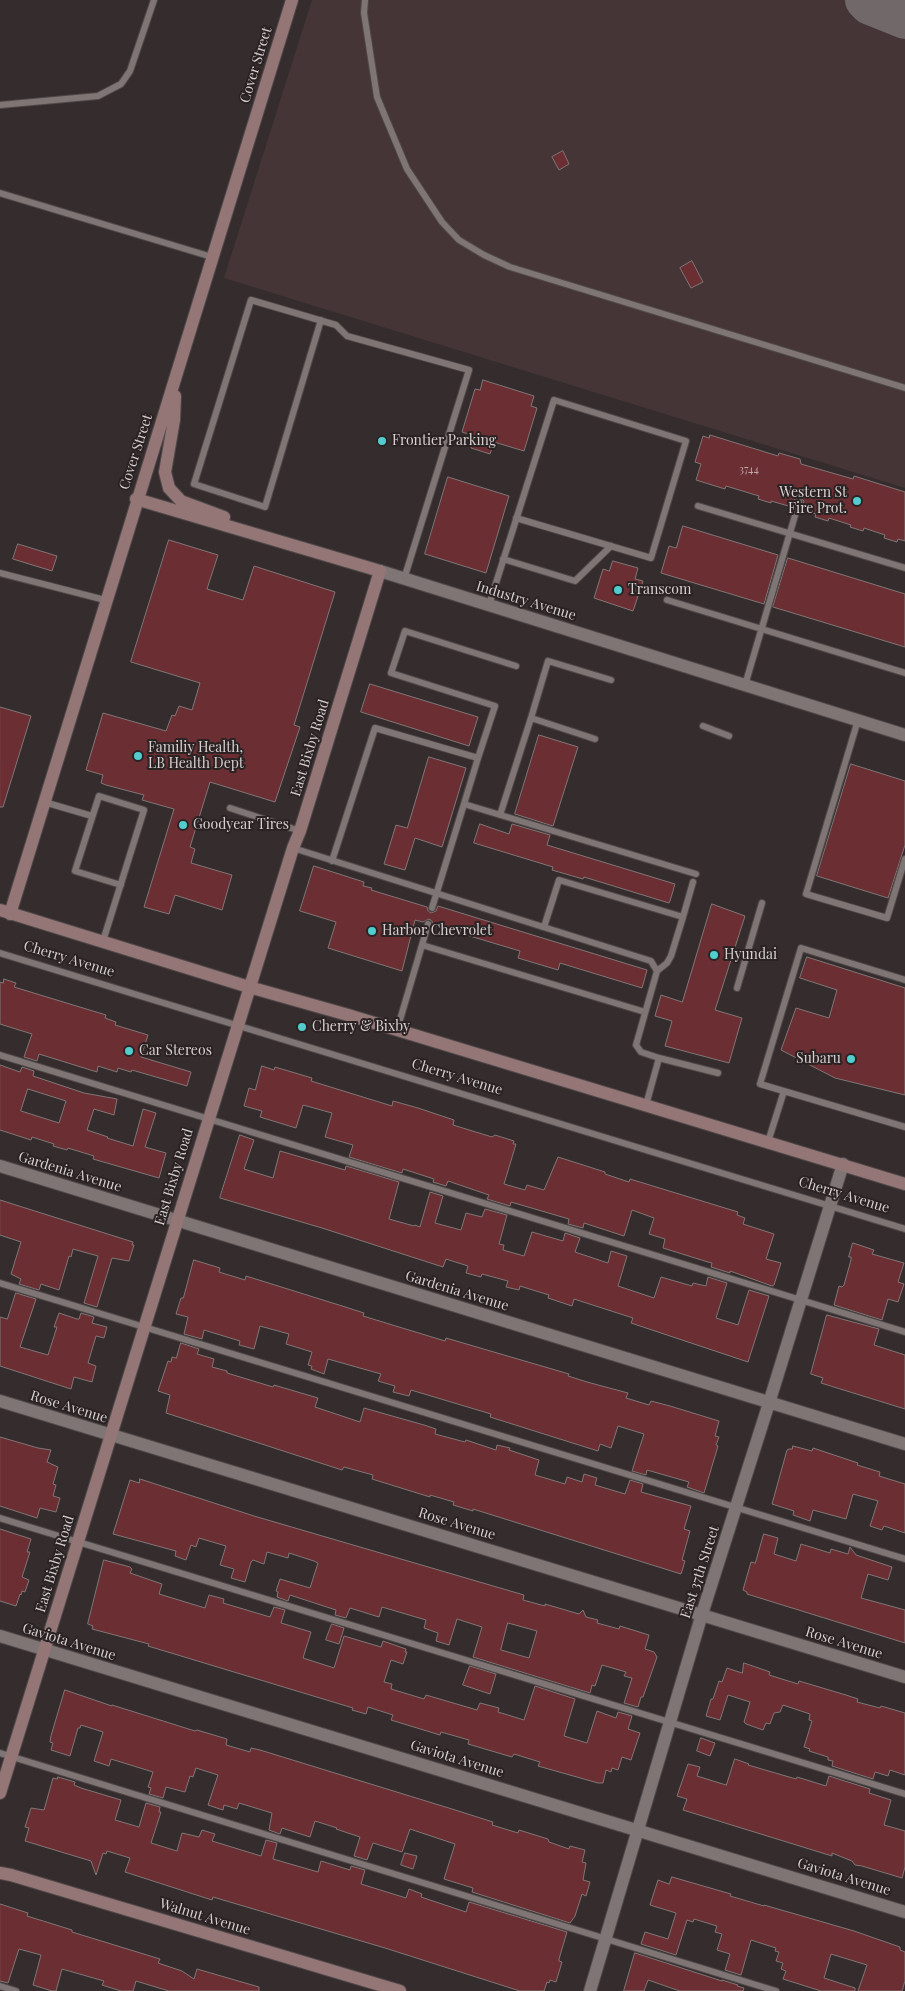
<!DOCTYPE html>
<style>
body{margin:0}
canvas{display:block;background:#352c2d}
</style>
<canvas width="905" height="1991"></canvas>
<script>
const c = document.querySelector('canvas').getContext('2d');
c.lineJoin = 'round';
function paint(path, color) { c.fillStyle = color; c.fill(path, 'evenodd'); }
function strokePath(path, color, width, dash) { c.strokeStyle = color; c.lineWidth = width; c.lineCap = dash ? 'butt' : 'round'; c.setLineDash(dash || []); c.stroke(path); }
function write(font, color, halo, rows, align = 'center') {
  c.font = font + ' "Playfair Display",serif'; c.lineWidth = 4; c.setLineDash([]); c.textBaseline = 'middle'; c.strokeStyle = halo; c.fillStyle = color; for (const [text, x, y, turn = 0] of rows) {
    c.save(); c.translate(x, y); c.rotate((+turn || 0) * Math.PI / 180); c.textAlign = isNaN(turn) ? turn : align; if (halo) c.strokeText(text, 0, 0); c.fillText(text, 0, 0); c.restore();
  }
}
const built = new Path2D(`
 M312,0H905V488L224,278Z`);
const taxiway = new Path2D(`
 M865,0L870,5L905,19`);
const building = new Path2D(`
 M563,151L569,164L559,170L552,157Z
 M692,261L703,282L691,288L680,268Z
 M483,380L534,396L531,406L537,408L524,451L494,442L490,454L471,448L475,436L462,432L475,389L480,390Z
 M710,435L778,456L779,453L800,459L801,464L853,479L854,476L905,492V541L898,539L897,542L884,538L885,535L864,528L863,531L850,527L851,525L829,518L828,521L815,517L816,514L802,510L804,501L800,497L795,499L792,507L771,501V503L758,499L759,496L726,486L725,489L696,480L701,464L695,462L703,436L709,438Z
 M448,477L509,496L486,573L425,554Z
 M683,526L778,555L764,604L661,573L669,546L676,548Z
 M169,540L218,555L207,589L243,600L254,566L335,592L294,725L300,727L275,802L210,782L190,847L195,849L191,863L232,875L222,910L175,895L169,914L144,907L174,809L142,800L144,795L106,785L101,783L103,775L86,770L103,713L166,731L172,715L175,716L179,706L192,710L200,683L131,662Z
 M18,544L57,556L52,571L13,559Z
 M788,558L905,594V647L773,607Z
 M613,561L638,568L635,579L643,581L633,611L594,598L603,569L609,571Z
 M370,684L478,717L469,746L361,712Z
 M0,707L31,716L3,807H0Z
 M539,735L578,747L553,826L515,814Z
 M429,757L466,768L442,847L415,838L405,870L384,864L396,825L407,828Z
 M851,764L905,781V845L888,898L817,876Z
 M480,824L509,834L512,824L550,835L547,845L675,884L670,901L669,903L584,877L583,879L552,870L553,867L474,843Z
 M314,866L364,882L363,886L372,888L371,890L427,907L428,911L431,913L436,911L438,906L647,970L642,988L560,963L558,970L518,958L520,951L433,925L432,921L429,919L423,922L415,920L402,971L328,948L336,922L300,911Z
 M712,904L745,916L715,1010L742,1018L729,1063L665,1046L672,1021L655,1016L661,995L682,1002Z
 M807,957L905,988V1095L835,1078L781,1050L796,1008L829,1018L837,990L800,978Z
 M4,979L16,983L14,987L106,1015L105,1018L116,1022L115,1025L148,1035L141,1057L191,1072L187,1086L132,1070L131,1072L118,1068L117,1072L98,1066L97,1072L39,1054L37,1061L24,1057L32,1034L0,1024V982L3,983Z
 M0,1065L20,1072L22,1067L34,1071L33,1076L84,1093L117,1099L114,1115L94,1109L87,1130L108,1137L107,1138L133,1146L143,1109L156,1113L145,1147L166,1153L159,1178L93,1159L94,1156L68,1148L67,1150L53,1146L54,1144L32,1137L31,1140L0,1130ZM28,1089L66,1101L59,1123L21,1111Z
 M262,1066L274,1070L275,1067L312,1078L311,1081L392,1106L393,1101L418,1108L454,1120L453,1125L492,1137L495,1135L514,1141L513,1144H516L504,1184L525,1190L527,1185L544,1190L558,1157L605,1172V1174L629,1182L630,1179L738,1212L737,1215L745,1218L743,1224L774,1234L766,1259L781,1263L774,1285L772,1286L730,1271V1273L711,1267L712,1263L708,1262L663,1248L665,1239L649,1234L654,1218L632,1210L624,1236L584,1223L583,1228L568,1224L569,1219L511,1202L510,1206L487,1199L489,1195L448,1181L446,1186L433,1182L434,1179L403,1169L402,1173L349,1157L353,1145L325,1137L332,1113L303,1105L296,1128L260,1117L262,1111L244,1106L249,1088L255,1090Z
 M240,1135L254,1140L244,1169L273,1178L280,1151L345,1170L346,1166L399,1182L389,1219L414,1226L415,1225L420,1227L430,1192L443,1196L435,1223L461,1230L466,1213L482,1217L485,1209L507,1215L499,1244L504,1245L503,1250L524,1256L532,1232L563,1241L565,1233L580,1238L575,1252L608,1263L611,1251L627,1256L618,1286L654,1298L661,1277L692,1286L693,1283L706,1286L708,1277L727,1283L716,1318L738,1325L749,1290L769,1296L748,1362L631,1323L633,1318L574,1299L572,1306L548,1298L549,1295L520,1286L519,1290L506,1287L508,1281L482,1274L481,1277L466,1273L468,1266L446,1259L443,1267L322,1228L220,1198Z
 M0,1200L133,1242L132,1245H134L129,1261L112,1258L97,1307L84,1303L98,1256L73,1249L71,1257L69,1256L59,1290L41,1284L39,1290L19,1284L21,1279L11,1274L21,1242L0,1235Z
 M853,1243L874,1250L872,1254L904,1263L898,1282L904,1284L898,1302L888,1299L882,1320L834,1305L839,1286L842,1287L844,1285L851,1260V1257H849Z
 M194,1260L220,1268L219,1272L245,1280L246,1276L339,1305L364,1313L363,1316L422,1334L445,1341L446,1338L569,1374L568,1376L587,1382L628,1393L626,1398L649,1405L651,1401L670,1406L719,1421L715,1436L719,1437L716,1445L718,1446L704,1493L687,1487L689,1482L647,1470L646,1475L632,1471L644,1434L618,1426L611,1448L600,1444L598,1451L490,1417L491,1414L411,1390L409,1396L393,1392L395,1386L378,1381L381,1374L328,1359L324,1374L311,1369L312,1366L308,1365L312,1352L286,1344L289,1334L260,1326L254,1349L239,1345L240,1341L204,1330L202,1339L184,1334L188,1317L176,1314L181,1298H183Z
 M16,1293L36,1299L20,1347L48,1355L57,1327H54L59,1313L77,1319H79L81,1313L94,1317L92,1323L107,1327L104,1338L96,1336L88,1363L96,1366L92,1382L74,1377L71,1389L0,1366V1317L7,1319Z
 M827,1315L879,1329L874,1345L905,1355V1409L821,1383L823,1378L811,1374Z
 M181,1343L199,1349L197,1354L214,1359L212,1367L227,1371V1373L273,1387L274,1385L318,1398L315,1407L360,1422L364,1408L424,1425L436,1429L435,1434L465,1442L466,1440L496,1450L497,1445L510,1448L509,1450L539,1460L535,1475L565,1484L567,1477L582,1482L584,1474L597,1478L595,1485L625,1494L630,1480L643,1484L641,1492L691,1506L684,1529L690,1531L682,1560L685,1561L681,1574L473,1509V1511L453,1505L454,1502L430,1495V1497L372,1479L373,1475L344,1467L342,1470L166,1413L170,1395L158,1391L168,1361L171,1362L172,1357L176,1358Z
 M0,1437L38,1448L51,1450L47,1462L58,1467L53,1484L56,1485L53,1496L60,1498L56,1512L40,1508L37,1518L0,1506Z
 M793,1446L812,1451L813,1448L858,1463L857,1465L880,1472L879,1476L905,1484V1533L884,1526L882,1530L870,1526L878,1501L853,1494L846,1519L813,1510L810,1521L793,1515L794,1511L772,1504L787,1450L789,1449H792Z
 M140,1479L254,1516L524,1595L523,1600L545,1606V1604L579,1614L583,1610L586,1617L598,1620L597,1623L619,1629L620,1626L649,1635L645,1649L654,1652L657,1657L643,1697H641L638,1707L624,1703L632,1678L624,1676L626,1672L602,1665L595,1686L592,1685L590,1693L473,1657L482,1627L457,1619L449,1645L436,1641L438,1633L424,1628L426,1620L382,1607L379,1617L350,1608L346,1618L335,1615L336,1610L290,1595L288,1601L277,1597L278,1592L276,1591L280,1579L310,1588L318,1563L314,1561L289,1553L288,1558L267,1552L264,1564L253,1560L251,1562L245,1582L231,1578L234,1569L220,1565L226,1546L199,1538L196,1547L191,1545L186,1560L175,1556L176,1551L113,1534L130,1480L139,1483ZM508,1623L537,1631L529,1658L501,1650Z
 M0,1529L31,1539L27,1552H30L22,1577L29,1580L25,1592L22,1591L21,1595L20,1594L16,1606L0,1601Z
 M764,1534L778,1538L774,1554L796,1561L801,1544L830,1553L831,1549L848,1554L850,1547L856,1555L892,1567L888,1580L868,1574L861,1598L905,1610V1643L747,1594V1592L743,1590L751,1562L755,1563Z
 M104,1560L130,1567L132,1569L130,1573L162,1584L159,1594L205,1608L209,1595L224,1599L223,1603L270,1617L274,1607L285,1610L281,1623L311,1632L303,1658L334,1668L344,1636L381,1647L383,1641L406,1649L405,1652H407L403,1664L391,1660L384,1682L392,1684L391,1689L424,1699L426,1695L477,1710L480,1703L499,1708L498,1712L524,1720L535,1686L575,1699L564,1736L587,1743L597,1711L616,1718L618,1712L632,1716L628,1729L640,1733L631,1760L622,1757L618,1770L612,1768L611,1772L606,1770L603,1783H598L538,1766L540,1762L514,1754L512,1757L468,1744L469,1740L441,1732L440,1735L391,1720L393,1715L368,1707L366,1714L352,1710L353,1708L148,1646L149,1644L92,1629L93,1626L88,1624Z
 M332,1624L344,1628L339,1644L326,1640Z
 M744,1663L770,1672L769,1675L798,1684L799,1681L846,1695L858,1699L857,1702L880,1708L881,1706L905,1713V1775L890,1770L888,1776L875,1772L873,1779L832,1766L833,1761L828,1760V1757L809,1751L810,1749L804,1747L812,1721L809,1720L810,1714L783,1705L780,1712L774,1713L770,1724L766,1723L763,1730L746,1724L744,1722L750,1702L728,1695L720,1720L706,1716L711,1699H713L719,1681L722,1682L727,1668L742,1673Z
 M470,1666L496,1674L490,1694L463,1685Z
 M65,1690L112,1706V1705L195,1731L197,1730L227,1739L226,1745L250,1752L251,1748L260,1750L452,1809L493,1822L492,1825L518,1833L519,1830L548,1839L549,1842L569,1849L570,1846L585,1850L582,1862L586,1863L583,1880L590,1882L586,1896L582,1894L575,1916L570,1923L472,1892L473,1888L444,1879L455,1844L410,1829L402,1852L373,1843L367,1860L354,1856L360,1837L336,1829L337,1828L315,1821L310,1837L282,1828L280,1834L269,1830L272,1813L239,1803L237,1809L224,1805L223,1810L208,1805L218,1775L196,1768L193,1777L190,1776L185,1792L166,1787L163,1798L149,1794L151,1788L148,1787L153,1772L111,1759L109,1766L94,1761L103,1732L81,1725L80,1728H78L70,1756L51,1750L53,1743L50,1742L51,1736Z
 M701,1738L715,1743L710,1756L697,1751Z
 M735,1759L749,1764L748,1765L796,1779L797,1777L826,1786L829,1776L870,1789L869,1793L891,1800L884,1825L905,1831V1867L902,1878L862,1866L855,1865L852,1861L832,1853V1856L683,1810L687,1799L677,1796L688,1764L700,1767L697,1776L726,1785Z
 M58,1777L75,1782L74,1785L81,1788L121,1800L115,1820L139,1827L146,1803L160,1807L159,1812H161L151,1843L177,1851L182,1833L199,1837L202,1830L215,1834L212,1841L261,1856L266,1840L277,1843L273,1859L318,1872L321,1861L350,1870L351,1866L365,1870L361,1884L406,1898L409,1889L422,1894L421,1897L466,1912L469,1902L567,1932L559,1959V1961L562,1962L556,1982L550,1980L549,1983L547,1982L544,1991H520L385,1948L213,1897L212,1900L125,1872L130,1858L107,1851L106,1854L103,1853L96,1875L91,1861L25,1841L29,1828L25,1827L31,1808L44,1810L53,1778L57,1779Z
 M405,1853L417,1856L413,1869L401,1865Z
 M672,1877L731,1894L730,1896L764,1906V1905L854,1931L900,1947V1950L905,1952V1981L902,1991H858L867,1965L831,1954L824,1978L855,1988V1991H821L799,1984L783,1979L786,1971L781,1969L783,1963L776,1961L779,1952L775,1951L776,1948L751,1940L741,1975L725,1970L730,1954L717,1950L722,1934L715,1932L717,1926L694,1919L693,1922L687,1920L676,1955L641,1944L645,1932L668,1939L676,1913L650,1905L658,1880L669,1884Z
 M0,1904L28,1913L27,1916L72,1930V1932L160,1959L158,1963L182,1971L194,1979L197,1969L259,1987V1991H169L136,1981L133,1991H121L102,1985L104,1981L62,1969L56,1991H52L33,1985L41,1955L19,1949L8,1983L0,1981Z
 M635,1953L722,1981V1980L738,1985L737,1986L744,1988L743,1991H680L648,1980L644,1991H624Z`);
const lane = new Path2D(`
 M365,0L364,13L377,97L407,169L442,222L459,240L484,255L510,267L905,388
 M0,105L98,96L121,84L130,71L154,0
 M0,193L212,257
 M321,320L265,507L194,484L251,300L336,325L347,336L469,370L404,579
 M698,506L905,568
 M503,559L575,581L611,546
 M0,573L105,600
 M667,600L905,673
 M489,605C511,537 532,468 554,400L686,441L651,558L516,518
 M745,685L799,502
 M531,718L548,661L611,680
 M858,720L806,894L887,918L905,859
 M703,726L729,736
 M478,758L495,706L391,673L405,631L516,666
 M44,802L92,816
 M230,808L300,831
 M500,815L531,718L595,739
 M293,848L651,961L657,971L636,1045L641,1052L659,1058L646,1105
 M332,861L375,728L478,758L464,804
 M432,908L464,804L696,874
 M683,917L693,882
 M544,927L559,880L683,917L671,956L667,963L657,971
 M103,941L144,810L99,796L75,871L121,885
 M422,945L428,924
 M0,953L905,1229
 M905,980L801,948L760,1084L905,1127
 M737,988L762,903
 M397,1030L422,945L645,1012
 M0,1055L905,1332
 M659,1058L718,1073
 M768,1142L784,1091
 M0,1283L905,1559
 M0,1518L905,1794
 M0,1753L776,1991
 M0,1986L16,1991`);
const street = new Path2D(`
 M380,571L905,735
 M0,1166L905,1444
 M0,1401L905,1677
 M0,1636L905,1912
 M590,1991L702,1614L769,1403L843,1164`);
const secondary = new Path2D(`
 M175,396L174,420L165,472L169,488L181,501L224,517
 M0,910L249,987L348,1015L905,1184
 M10,914L292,0
 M0,1793L293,848L300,831L380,571L136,499
 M0,1873L11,1875L400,1991`);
const markers = [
 [382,441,5,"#52cdce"],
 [857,501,5,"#52cdce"],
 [618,590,5,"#52cdce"],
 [138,756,5,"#52cdce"],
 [183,825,5,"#52cdce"],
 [372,931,5,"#52cdce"],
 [714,955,5,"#52cdce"],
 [302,1027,5,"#52cdce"],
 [129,1051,5,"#52cdce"],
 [851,1059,5,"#52cdce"]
];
const numberNames = [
 ["3744",749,470]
];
const streetNames = [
 ["Cover Street",256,65,-73],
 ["Cover Street",136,452,-72],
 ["Industry Avenue",526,601,17],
 ["East Bixby Road",310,748,-73],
 ["Cherry Avenue",69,959,17],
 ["Cherry Avenue",457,1077,17],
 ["Gardenia Avenue",70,1172,17],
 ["East Bixby Road",174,1177,-73],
 ["Cherry Avenue",844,1195,17],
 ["Gardenia Avenue",457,1291,17],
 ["Rose Avenue",69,1407,17],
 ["Rose Avenue",457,1524,17],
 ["East Bixby Road",55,1564,-73],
 ["East 37th Street",700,1572,-72],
 ["Gaviota Avenue",69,1642,17],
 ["Rose Avenue",844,1643,17],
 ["Gaviota Avenue",457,1759,17],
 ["Gaviota Avenue",844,1877,17],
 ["Walnut Avenue",205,1917,17]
];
const poiNames = [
 ["Frontier Parking",392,441],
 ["Western St",847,493,"right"],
 ["Fire Prot.",847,509,"right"],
 ["Transcom",628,590],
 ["Familiy Health,",148,748],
 ["LB Health Dept",148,764],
 ["Goodyear Tires",193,825],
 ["Harbor Chevrolet",382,931],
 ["Hyundai",724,955],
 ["Cherry & Bixby",312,1027],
 ["Car Stereos",139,1051],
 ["Subaru",841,1059,"right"]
];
paint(built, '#453536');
strokePath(taxiway, '#706869', 40);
paint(building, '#6b2e33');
strokePath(building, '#807676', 1);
strokePath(lane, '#504949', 8);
strokePath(street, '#504949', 14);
strokePath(secondary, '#504949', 14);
strokePath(lane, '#7f7575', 6);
strokePath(street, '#7f7575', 12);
strokePath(secondary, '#947677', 12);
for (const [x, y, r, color] of markers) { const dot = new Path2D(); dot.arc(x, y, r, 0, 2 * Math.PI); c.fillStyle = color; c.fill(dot); strokePath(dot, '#2b2323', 2); }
write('11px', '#bba8a9', null, numberNames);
write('14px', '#d6d0d0', '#2b2323', streetNames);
write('14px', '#d6d0d0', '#2b2323', poiNames, 'left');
</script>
